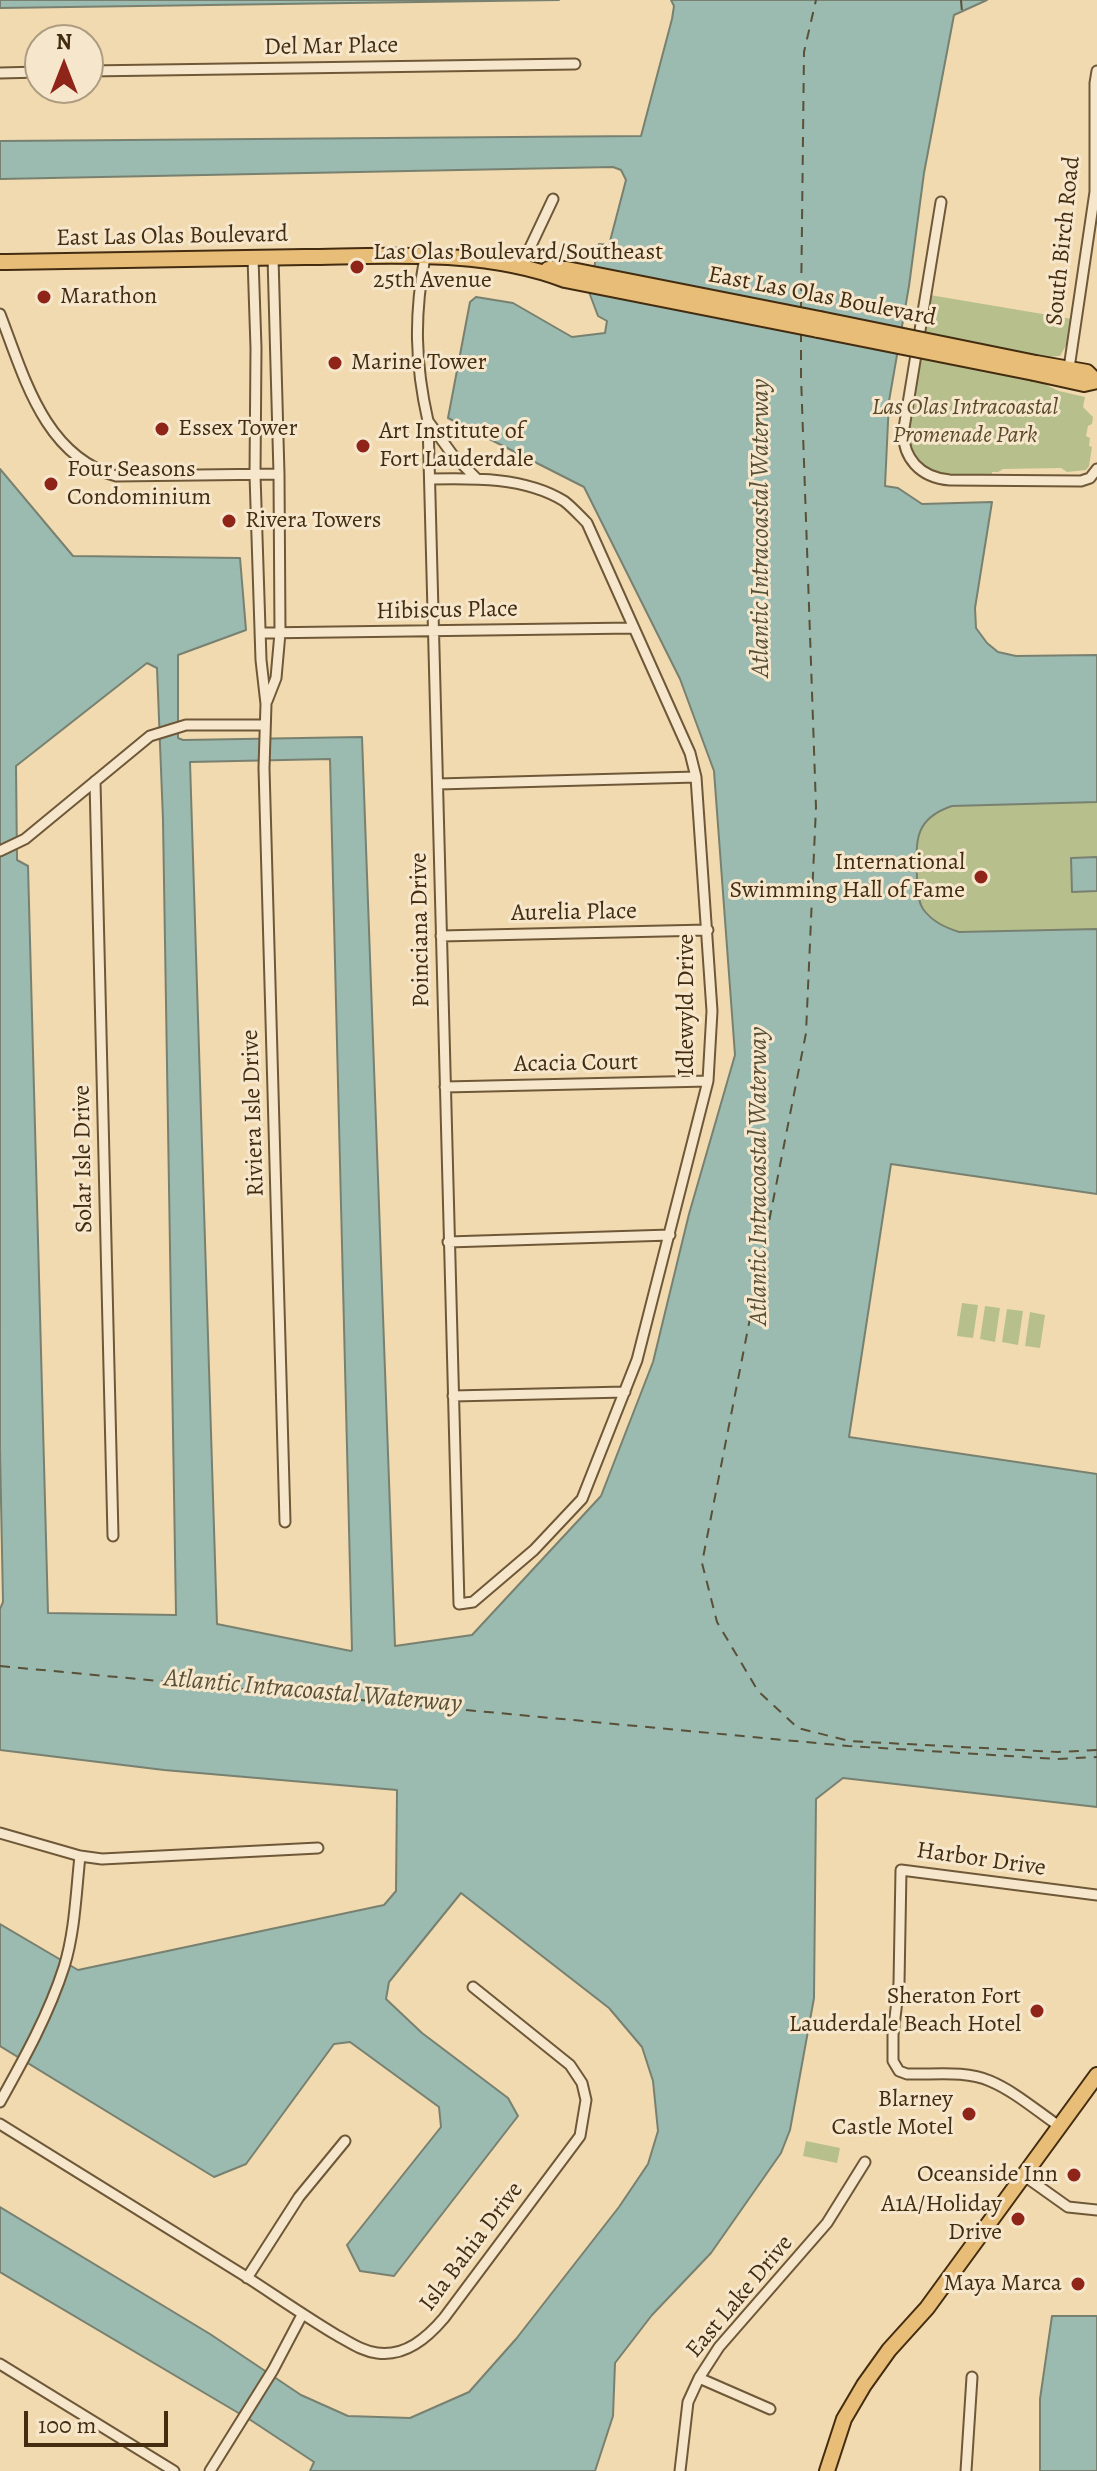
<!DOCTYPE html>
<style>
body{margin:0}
#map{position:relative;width:1097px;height:2471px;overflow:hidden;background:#f1dab0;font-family:Alegreya,serif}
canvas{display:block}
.north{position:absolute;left:24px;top:24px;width:80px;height:80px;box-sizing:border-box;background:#f6e7cc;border:2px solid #ae9c81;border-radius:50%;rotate:0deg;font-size:22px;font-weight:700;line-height:32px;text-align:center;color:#432c10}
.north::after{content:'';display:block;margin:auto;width:28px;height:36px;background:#8f2418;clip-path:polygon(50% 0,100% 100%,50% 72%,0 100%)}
.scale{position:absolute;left:24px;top:2411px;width:144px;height:36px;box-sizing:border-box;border:4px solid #432c10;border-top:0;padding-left:10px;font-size:24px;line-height:28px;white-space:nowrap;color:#432c10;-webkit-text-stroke:6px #f6e7cc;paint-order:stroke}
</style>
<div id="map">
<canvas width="1097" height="2471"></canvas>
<div class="north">N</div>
<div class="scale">100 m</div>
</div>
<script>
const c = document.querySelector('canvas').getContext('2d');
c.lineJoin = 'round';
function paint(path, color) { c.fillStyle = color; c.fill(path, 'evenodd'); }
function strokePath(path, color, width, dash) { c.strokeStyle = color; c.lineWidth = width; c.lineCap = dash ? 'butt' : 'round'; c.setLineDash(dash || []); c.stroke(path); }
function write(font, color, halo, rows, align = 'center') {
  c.font = font + ' Alegreya,serif'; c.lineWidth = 6; c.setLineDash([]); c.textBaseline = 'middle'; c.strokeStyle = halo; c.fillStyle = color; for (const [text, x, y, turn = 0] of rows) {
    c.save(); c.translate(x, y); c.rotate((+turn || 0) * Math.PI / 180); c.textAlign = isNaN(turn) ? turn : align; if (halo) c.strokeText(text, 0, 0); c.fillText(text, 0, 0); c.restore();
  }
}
const green = new Path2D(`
 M930,295L1072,319L1068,342L1060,356L1047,357L973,342L968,367L1038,381L1059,391L1085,397L1083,407L1093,417L1092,424L1088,426L1086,436L1090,438L1089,446L1092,447L1089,466L1086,470L1067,472L1061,468L1003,469L998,472H992V476C955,476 908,483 909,431Z
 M1097,802V929L960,932L940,926L920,905C918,892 918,880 917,866C916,834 918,817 952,806Z
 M962,1303L978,1305L973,1338L957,1336Z
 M985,1306L1000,1308L995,1342L980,1339Z
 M1007,1309L1023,1311L1018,1345L1002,1342Z
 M1030,1312L1045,1315L1040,1348L1025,1346Z
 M806,2141L840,2148L837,2163L803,2156Z`);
const water = new Path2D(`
 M0,0H559L0,8Z
 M671,0H987L954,15L924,173L909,286L889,401L885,486L898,488L922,504L992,502L975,608L976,628L987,643L998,652L1016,656L1097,655V802L952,806C913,819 916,842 917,878C918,888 917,900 923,909C933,922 944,927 959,932L1097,929V1194L891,1164L849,1437L1097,1474V1807L843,1778L816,1799L814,1998L790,2130L781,2153L711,2253L652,2315L615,2363L613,2416L595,2471H310L314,2462L252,2421L0,2272V2207L210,2334L301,2395L348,2416L410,2418L469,2392L516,2339L619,2207L648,2164L658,2131L653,2081L642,2047L609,2008L461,1893L389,1982L386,1999L422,2033L508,2098L518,2116L394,2276L360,2271L347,2245L441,2127L439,2107L350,2042L334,2044L246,2164L214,2177L0,2046V1924L78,1970L384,1905L396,1891L397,1790L164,1770L0,1750V1609L3,1602L0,1450V469L73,556L240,558L246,630L178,655V738L183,740L362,737L395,1646L472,1635L601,1496L653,1362L689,1214L735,1055L714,771L680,679L584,487L448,418L470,302L476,297L513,303L572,337L605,333L607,321L598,316L589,292L599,244L609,245L626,180L621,170L613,167L0,179V141L641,136L672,19L674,6ZM147,663L157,668L163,820L176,1615L48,1613L28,866L17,860L16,766ZM330,759L352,1650L351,1651L217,1624L190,762Z
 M1097,857V891L1072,892L1071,858Z
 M1052,2316H1097V2471H1040V2399Z`);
const ferry = new Path2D(`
 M961,0L962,12
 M801,309L804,52L816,0
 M801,332V376L816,807L806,1033L702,1563L717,1622L758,1691L798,1728L849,1741L1058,1752L1097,1750
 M0,1666L848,1746L1058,1759L1097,1757`);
const minor = new Path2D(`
 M88,71L575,64
 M0,73L40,72
 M941,202L904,428C901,458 921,478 950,480L1081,481L1090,478L1097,469
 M425,257C414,315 415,364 428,421L459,1604L473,1602L534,1550L582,1499L637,1360L708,1081L712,1011L696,777L690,753L587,523C580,516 572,507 564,501C525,477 473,478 430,479
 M253,258L256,348L255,475L261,660L266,704L264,768L285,1522
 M524,266L527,254L553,199
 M0,314C24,376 44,456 116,476L279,474
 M1069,368L1095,192V83L1097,71
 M428,421L452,454L476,478
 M260,633L634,628
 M267,701L276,678L280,633L279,474L273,257
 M95,781L113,1536
 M438,784L696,777
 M0,851L25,839L150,736L186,725H265
 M441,936L708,930
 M445,1087L708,1081
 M448,1242L670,1235
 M453,1396L625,1392
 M0,1833L80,1856L102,1859L318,1848
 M0,2102C24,2059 49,2014 64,1967C75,1932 76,1892 80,1856
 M0,2124C82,2175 164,2225 245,2276C276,2296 306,2317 338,2336C351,2343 362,2351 377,2353C405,2357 427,2338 444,2318L580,2136L586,2100L582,2083L570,2065L473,1987
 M1059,2126C1037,2111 1014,2091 990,2081C965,2070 933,2075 907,2074L899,2071L893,2061V2035L899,1983L901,1870L1097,1895
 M1023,2175L1068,2207L1097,2210
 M247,2278L299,2197L345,2141
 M0,2364L174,2471
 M699,2378L770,2409
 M210,2471L273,2370L302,2315
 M680,2471L688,2402L699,2378L719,2347L827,2223L865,2162
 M966,2471L972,2377`);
const primary = new Path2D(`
 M0,262C102,261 204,258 305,257C391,256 484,249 565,280L818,330
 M548,269H567L820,319
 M1036,363L1087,372L1096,381
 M1034,373L1084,384L1097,381
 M827,2471L844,2419L864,2385L889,2350L927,2308L1097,2075`);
const primaryBridge = new Path2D(`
 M820,319L1036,363
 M818,330L1034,373`);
const markers = [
 [357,267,8,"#8f2418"],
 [44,297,8,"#8f2418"],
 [335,363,8,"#8f2418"],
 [162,429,8,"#8f2418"],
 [363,446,8,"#8f2418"],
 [51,484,8,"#8f2418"],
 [229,521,8,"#8f2418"],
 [981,877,8,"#8f2418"],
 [1037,2011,8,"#8f2418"],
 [969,2114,8,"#8f2418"],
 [1074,2175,8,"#8f2418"],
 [1018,2219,8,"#8f2418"],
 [1078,2284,8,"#8f2418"]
];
const streetNames = [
 ["Del Mar Place",331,47,-1],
 ["East Las Olas Boulevard",172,237,-1],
 ["South Birch Road",1064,241,-84],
 ["East Las Olas Boulevard",822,297,11],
 ["Hibiscus Place",447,611,-1],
 ["Aurelia Place",574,913,-1],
 ["Poinciana Drive",421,930,-91],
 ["Idlewyld Drive",687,1005,-90],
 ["Acacia Court",576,1064,-1],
 ["Riviera Isle Drive",254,1113,-92],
 ["Solar Isle Drive",84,1159,-91],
 ["Harbor Drive",981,1860,8],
 ["Isla Bahia Drive",472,2247,-53],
 ["East Lake Drive",740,2297,-50]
];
const poiNames = [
 ["Las Olas Boulevard/Southeast",373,253],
 ["25th Avenue",373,281],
 ["Marathon",60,297],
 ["Marine Tower",351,363],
 ["Essex Tower",178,429],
 ["Art Institute of",379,432],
 ["Fort Lauderdale",379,460],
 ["Four Seasons",67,470],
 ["Condominium",67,498],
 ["Rivera Towers",245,521],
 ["International",965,863,"right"],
 ["Swimming Hall of Fame",965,891,"right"],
 ["Sheraton Fort",1021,1997,"right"],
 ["Lauderdale Beach Hotel",1021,2025,"right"],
 ["Blarney",953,2100,"right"],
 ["Castle Motel",953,2128,"right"],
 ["Oceanside Inn",1058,2175,"right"],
 ["A1A/Holiday",1002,2205,"right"],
 ["Drive",1002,2233,"right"],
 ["Maya Marca",1062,2284,"right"]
];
const parkNames = [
 ["Las Olas Intracoastal",965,408],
 ["Promenade Park",965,436]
];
const waterNames = [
 ["Atlantic Intracoastal Waterway",762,528,-90],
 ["Atlantic Intracoastal Waterway",760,1176,-90],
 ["Atlantic Intracoastal Waterway",313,1692,5]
];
paint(green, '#b7c08d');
paint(water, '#9bbab0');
strokePath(water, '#788170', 2);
strokePath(ferry, '#595038', 2, [10, 8]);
strokePath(minor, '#6e5838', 13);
strokePath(primary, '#432c10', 18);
strokePath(minor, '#f6e7cc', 9);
strokePath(primary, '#e8bd78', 14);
strokePath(primaryBridge, '#432c10', 18, []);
strokePath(primaryBridge, '#e8bd78', 14);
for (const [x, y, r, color] of markers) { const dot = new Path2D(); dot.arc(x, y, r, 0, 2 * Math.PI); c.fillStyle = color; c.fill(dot); strokePath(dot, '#f6e7cc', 3); }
write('24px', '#432c10', '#f6e7cc', streetNames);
write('24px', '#432c10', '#f6e7cc', poiNames, 'left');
write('italic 24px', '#5a4a29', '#f6e7cc', parkNames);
write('italic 26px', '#595038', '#f6e7cc', waterNames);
</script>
